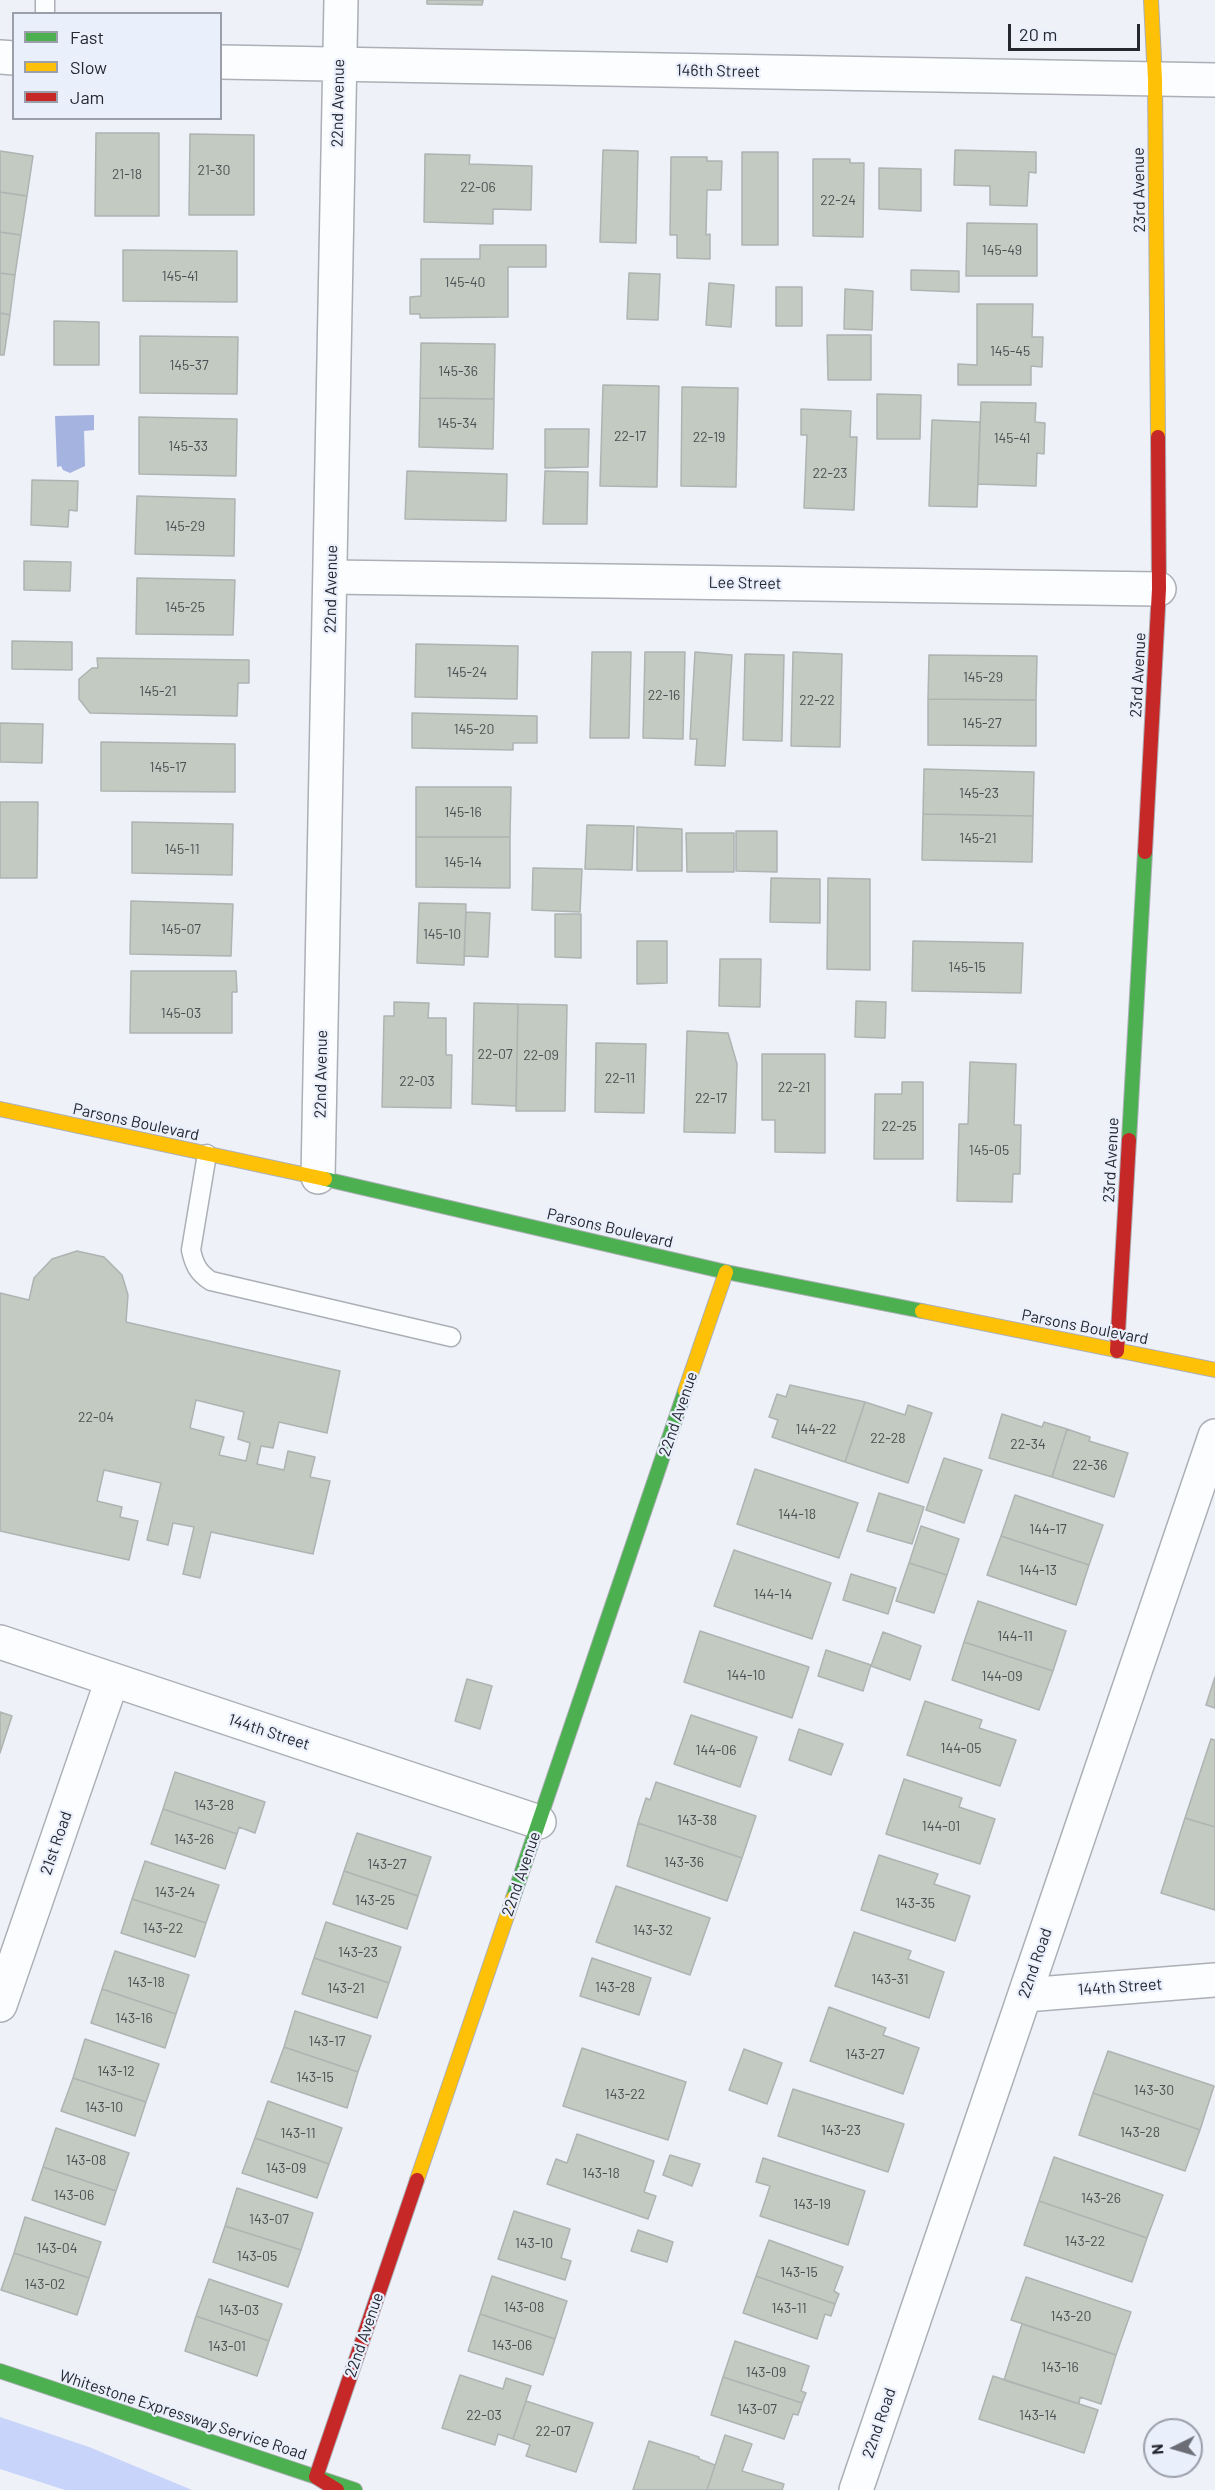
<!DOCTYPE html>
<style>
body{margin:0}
#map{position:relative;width:1215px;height:2490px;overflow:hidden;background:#eef1f8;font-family:Barlow,sans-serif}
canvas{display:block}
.legend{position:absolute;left:12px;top:12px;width:210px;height:108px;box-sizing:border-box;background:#eaeffc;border:2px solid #9b9faa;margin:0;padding:8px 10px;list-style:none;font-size:18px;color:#24272f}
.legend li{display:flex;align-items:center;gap:12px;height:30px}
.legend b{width:30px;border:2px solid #9b9faa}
.north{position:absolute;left:1143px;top:2418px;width:60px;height:60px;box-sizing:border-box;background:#eaeffc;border:2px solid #9b9faa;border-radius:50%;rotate:265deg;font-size:16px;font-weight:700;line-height:24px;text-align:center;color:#24272f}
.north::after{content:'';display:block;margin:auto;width:21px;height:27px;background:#6b6e75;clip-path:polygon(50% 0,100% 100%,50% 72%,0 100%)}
.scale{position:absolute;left:1008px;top:24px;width:132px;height:27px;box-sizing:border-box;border:3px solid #24272f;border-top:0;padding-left:8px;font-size:18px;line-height:21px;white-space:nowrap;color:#24272f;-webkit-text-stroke:4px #eaeffc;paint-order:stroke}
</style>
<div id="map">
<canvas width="1215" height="2490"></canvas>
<ul class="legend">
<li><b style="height:8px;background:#4caf50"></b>Fast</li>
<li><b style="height:8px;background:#ffc107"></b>Slow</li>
<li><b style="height:8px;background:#c62828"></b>Jam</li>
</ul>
<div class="north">N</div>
<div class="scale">20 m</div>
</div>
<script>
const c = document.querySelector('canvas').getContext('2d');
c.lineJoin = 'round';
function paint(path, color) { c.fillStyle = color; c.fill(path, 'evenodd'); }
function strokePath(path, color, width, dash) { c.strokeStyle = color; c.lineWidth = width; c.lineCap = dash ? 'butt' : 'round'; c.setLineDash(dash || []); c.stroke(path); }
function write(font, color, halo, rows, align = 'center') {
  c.font = font + ' Barlow,sans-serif'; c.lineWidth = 4.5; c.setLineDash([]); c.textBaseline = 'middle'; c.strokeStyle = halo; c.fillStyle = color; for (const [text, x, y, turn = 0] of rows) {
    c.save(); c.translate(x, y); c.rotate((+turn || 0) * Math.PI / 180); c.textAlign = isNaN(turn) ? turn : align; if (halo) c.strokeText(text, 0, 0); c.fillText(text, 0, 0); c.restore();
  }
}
const green = new Path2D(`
 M0,2417L89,2447L192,2490H65L0,2469Z`);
const water = new Path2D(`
 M94,415V430L84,431L85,466L70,473L63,470L61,466L57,467L55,416Z`);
const building = new Path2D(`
 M427,0H483L482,5L427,4Z
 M96,133H159V216H95Z
 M190,134L254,135V215H189Z
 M603,150L638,151L636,243L600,242Z
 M955,150L1036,152V173L1029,172L1027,206L990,205V186L954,185Z
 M0,151L33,156L27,196L0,192Z
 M742,152H778V245H742Z
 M425,154L470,155L469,164L532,166L531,210L493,209V224L424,222Z
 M671,157H707V161H722L721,190H707L706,235L710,234V259L677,258V235H670Z
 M813,159H850V163H864L863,237L813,236Z
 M879,168L921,169V211L879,209Z
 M0,192L27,196L21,235L0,232Z
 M967,223L1037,224V276H966Z
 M0,232L21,235L15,275L0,273Z
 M480,245H546V267H508V317L420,318V314H410V297L421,296V259H480Z
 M123,250L237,251V302L123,301Z
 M911,270L959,271V292L911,290Z
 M0,273L15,275L10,315L0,313Z
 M629,273L660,274L658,320L627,319Z
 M709,283L734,285L731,327L706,325Z
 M776,287H802V326H776Z
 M845,289L873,291L872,330L844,329Z
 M977,304H1033L1032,337H1043L1042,367L1031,366V385H958V364L977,365Z
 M0,313L10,315L4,355H0Z
 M54,321L99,322V365H54Z
 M827,335H871V380H828Z
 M140,336L238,337L237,394L140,393Z
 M421,343L495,344L494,399L420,398Z
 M603,385L659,386L657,487L600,486Z
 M682,387L738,388L736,487L681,486Z
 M877,394L921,395L920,439H877Z
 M420,398L494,399L493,449L419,447Z
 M981,402L1036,403L1035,422L1045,423L1044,454L1037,453L1036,486L978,484Z
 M801,409L851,411L850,437H857L854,510L804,508L807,435H801Z
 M139,417L237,419L236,476L139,474Z
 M932,420L980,422L977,507L929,506Z
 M545,429H589L588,467L545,468Z
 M407,471L507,474L506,521L405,519Z
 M545,471L588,472L587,524H543Z
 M32,480L78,481L77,511L69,510L68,527L31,525Z
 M137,496L235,499L234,556L135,554Z
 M24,561L71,562L70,591L24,590Z
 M137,578L235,580L233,635L136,634Z
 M12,641L72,642V670L12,669Z
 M416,644L518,646L517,699L415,697Z
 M592,652H631L629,738H590Z
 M645,652H685L683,739L643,738Z
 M695,652L732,655L725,766L695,765L697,739H690Z
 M793,652L842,654L840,747L791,746Z
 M745,654L784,655L782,741L743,740Z
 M929,655L1037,656L1036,700L928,699Z
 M97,658L249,660V683H238L237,716L90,713L79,699V679L92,668H98Z
 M928,699L1036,700V746L928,745Z
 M412,713L537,716V743H513V750L412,748Z
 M0,723L43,724L42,763L0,762Z
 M101,742L235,744V792L101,791Z
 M924,769L1034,772L1033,816L923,814Z
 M416,787H511L510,837H416Z
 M0,802H38L37,878H0Z
 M923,814L1033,816L1032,862L922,860Z
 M132,822L233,824L232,875L132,873Z
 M587,825L634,826L632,870L585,869Z
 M637,827L682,829V871H637Z
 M736,831H777V872L736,871Z
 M686,833H734V872H687Z
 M416,837H510V888L416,887Z
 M533,868L582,869L580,912L532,910Z
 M771,878L820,879V923L770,922Z
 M828,878L870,879V970L827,969Z
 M131,901L233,904L231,956L130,954Z
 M419,903L466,904L464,965L417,963Z
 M466,912L490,913L488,957L464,956Z
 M555,914H581V958L555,957Z
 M637,941H667V983L637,984Z
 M913,941L1023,943L1021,993L912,991Z
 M720,959H761L760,1007L719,1006Z
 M131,971H236L237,992H232V1033H130Z
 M856,1001L886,1002L885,1038L855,1037Z
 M394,1002L429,1003L428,1018H446V1055H452L451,1108L382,1107L384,1016H394Z
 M474,1003L518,1004L516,1106L472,1104Z
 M518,1004L567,1005L565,1111H516Z
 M687,1031L728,1033L737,1064L735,1133L684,1132Z
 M596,1043L646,1044L644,1113L595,1112Z
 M762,1054H825V1153L775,1152V1120H762Z
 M970,1062L1016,1064L1014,1125H1021L1020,1174H1013L1012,1202L957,1201L959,1124H968Z
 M902,1082H923V1159H874L875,1094H902Z
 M77,1251L104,1257L122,1275L128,1295L126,1322L340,1371L327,1433L279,1422L273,1448L261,1446L257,1464L284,1470L288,1451L315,1457L310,1477L330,1481L313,1554L211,1532L200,1578L183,1574L194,1527L173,1523L168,1545L147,1540L161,1483L104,1470L97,1501L122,1507L120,1517L138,1521L129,1560L0,1531V1293L29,1300L34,1278L52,1259ZM196,1400L244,1412L238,1439L250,1443L246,1461L219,1455L224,1437L190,1428Z
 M790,1385L865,1402L845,1462L772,1437L778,1420L769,1417L777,1394L786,1397Z
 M865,1402L905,1415L908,1405L932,1413L908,1483L845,1462Z
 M1002,1414L1042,1427L1044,1422L1067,1429L1052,1477L989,1458Z
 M1067,1429L1090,1437L1089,1441L1128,1453L1114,1497L1052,1477Z
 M944,1458L982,1470L964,1523L926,1510Z
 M755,1469L858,1503L839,1558L737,1524Z
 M879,1493L924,1507L912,1544L867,1531Z
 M1015,1495L1103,1525L1089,1565L1001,1536Z
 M921,1526L959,1539L947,1575L909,1563Z
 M1001,1536L1089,1565L1076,1605L987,1575Z
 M734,1550L831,1583L812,1639L714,1606Z
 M909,1563L947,1575L934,1613L896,1601Z
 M851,1574L896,1588L888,1614L843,1600Z
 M978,1601L1066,1631L1053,1671L964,1642Z
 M700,1631L809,1667L792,1718L684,1682Z
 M883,1632L921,1646L910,1680L871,1666Z
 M964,1642L1053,1671L1039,1710L952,1680Z
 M826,1650L871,1665L863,1691L818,1676Z
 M1215,1677V1708L1206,1705Z
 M467,1679L492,1686L480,1729L455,1721Z
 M925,1701L982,1720L979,1728L1016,1740L1000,1786L907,1755Z
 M0,1712L12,1716L0,1753Z
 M691,1715L757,1737L740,1787L674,1764Z
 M799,1729L843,1744L831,1775L789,1760Z
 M1211,1739L1215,1740V1827L1185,1818Z
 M175,1772L265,1802L255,1833L239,1827L237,1834L163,1809Z
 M904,1779L962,1798L959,1807L995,1819L980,1864L886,1834Z
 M656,1782L756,1816L742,1858L638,1823L646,1798L650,1800Z
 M163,1809L237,1834L225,1869L151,1844Z
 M1185,1818L1215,1827V1910L1161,1893Z
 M638,1823L742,1858L727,1901L627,1866Z
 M357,1833L431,1857L418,1896L344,1871Z
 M879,1855L938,1874L934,1884L970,1896L955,1941L861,1910Z
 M145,1861L219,1885L206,1923L132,1899Z
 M344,1871L418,1896L407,1929L333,1904Z
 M616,1886L710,1918L690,1975L596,1942Z
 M132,1899L206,1923L195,1957L121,1933Z
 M326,1922L401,1947L389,1983L314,1958Z
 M854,1932L911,1951L908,1959L944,1972L929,2018L835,1986Z
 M115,1951L189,1975L176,2014L102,1989Z
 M314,1958L389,1983L377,2018L302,1994Z
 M592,1958L651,1978L639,2015L580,1996Z
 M102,1989L176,2014L165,2048L91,2023Z
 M829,2007L886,2028L883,2035L919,2048L903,2094L810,2061Z
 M295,2011L371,2036L358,2072L284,2047Z
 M85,2039L159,2064L146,2102L73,2078Z
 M284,2047L358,2072L347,2108L271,2082Z
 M582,2048L686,2082L668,2140L563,2106Z
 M744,2049L782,2063L767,2104L729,2090Z
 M1108,2051L1214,2086L1200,2130L1093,2093Z
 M73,2078L146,2102L135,2136L61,2111Z
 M793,2089L904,2124L888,2172L778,2136Z
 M1093,2093L1200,2130L1185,2171L1079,2135Z
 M268,2101L342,2128L329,2164L255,2138Z
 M56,2128L129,2153L116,2191L43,2167Z
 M577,2134L654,2161L644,2192L656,2196L648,2219L547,2184L556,2159L567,2163Z
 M255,2138L329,2164L317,2198L242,2173Z
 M670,2155L700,2164L692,2186L663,2175Z
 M1054,2157L1163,2195L1147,2238L1039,2201Z
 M763,2158L865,2191L848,2245L760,2216L770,2186L756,2182Z
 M43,2167L116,2191L105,2225L32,2200Z
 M237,2188L313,2213L301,2250L225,2226Z
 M1039,2201L1147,2238L1132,2282L1024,2245Z
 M514,2211L570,2229L561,2258L571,2261L565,2280L498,2259Z
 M25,2217L101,2242L89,2278L14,2253Z
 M225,2226L301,2250L288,2287L213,2262Z
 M638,2230L673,2242L667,2262L631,2251Z
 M769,2240L843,2267L834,2291L839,2294L835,2304L756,2276Z
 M14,2253L89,2278L77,2315L1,2290Z
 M492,2276L567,2301L555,2339L480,2314Z
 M756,2276L835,2304L831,2316L825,2314L817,2339L743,2313Z
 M1026,2277L1131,2312L1116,2355L1011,2320Z
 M209,2279L282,2304L269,2341L196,2316Z
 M480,2314L555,2339L543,2375L468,2351Z
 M196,2316L269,2341L257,2376L185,2351Z
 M1022,2324L1116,2355L1101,2404L1080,2397L1079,2404L1004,2380Z
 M735,2341L809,2366L801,2391L806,2393L802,2403L723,2377Z
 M460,2375L503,2389L506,2378L531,2386L513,2439L498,2434L495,2445L442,2428Z
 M993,2376L1098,2410L1084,2453L979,2419Z
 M723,2377L802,2403L798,2415L793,2414L784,2439L711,2415Z
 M526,2401L593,2423L576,2472L526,2456L530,2445L513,2439Z
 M725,2435L752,2444L742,2471L784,2484L782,2490H707Z
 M649,2441L699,2457V2459L715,2465L707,2490H633Z`);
const lane = new Path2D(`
 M45,14V0
 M207,1154L191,1250C194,1264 198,1273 211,1281L451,1337`);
const street = new Path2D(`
 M0,57L14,58
 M220,62L1215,80
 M331,577L1159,589
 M318,1177L341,0
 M0,1642L539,1822
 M1025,1995L1215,1980
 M0,2005L112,1680
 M856,2490L1215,1436`);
const fast = new Path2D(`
 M1129,1140L1145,852
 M325,1179L726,1272L922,1311
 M513,1898L685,1391
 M0,2371L355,2490`);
const slow = new Path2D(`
 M1151,0L1155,79L1158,437
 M0,1109L325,1179
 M922,1311L1215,1370
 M685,1391L726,1272
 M417,2180L513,1898`);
const jam = new Path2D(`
 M1145,852L1159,589L1158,437
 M1117,1351L1129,1140
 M316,2477L417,2180
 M316,2477L337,2490`);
const numberNames = [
 ["21-30",214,170],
 ["21-18",127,174],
 ["22-06",478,187],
 ["22-24",838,200],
 ["145-49",1002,250],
 ["145-41",180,276],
 ["145-40",465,282],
 ["145-45",1010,351],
 ["145-37",189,365],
 ["145-36",458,371],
 ["145-34",457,423],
 ["22-17",630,436],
 ["22-19",709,437],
 ["145-41",1012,438],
 ["145-33",188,446],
 ["22-23",830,473],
 ["145-29",185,526],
 ["145-25",185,607],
 ["145-24",467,672],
 ["145-29",983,677],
 ["145-21",158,691],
 ["22-16",664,695],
 ["22-22",817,700],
 ["145-27",982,723],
 ["145-20",474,729],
 ["145-17",168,767],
 ["145-23",979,793],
 ["145-16",463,812],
 ["145-21",978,838],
 ["145-11",182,849],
 ["145-14",463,862],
 ["145-07",181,929],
 ["145-10",442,934],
 ["145-15",967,967],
 ["145-03",181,1013],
 ["22-07",495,1054],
 ["22-09",541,1055],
 ["22-11",620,1078],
 ["22-03",417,1081],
 ["22-21",794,1087],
 ["22-17",711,1098],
 ["22-25",899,1126],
 ["145-05",989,1150],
 ["22-04",96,1417],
 ["144-22",816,1429],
 ["22-28",888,1438],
 ["22-34",1028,1444],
 ["22-36",1090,1465],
 ["144-18",797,1514],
 ["144-17",1048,1529],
 ["144-13",1038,1570],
 ["144-14",773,1594],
 ["144-11",1015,1636],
 ["144-10",746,1675],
 ["144-09",1002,1676],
 ["144-05",961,1748],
 ["144-06",716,1750],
 ["143-28",214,1805],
 ["143-38",697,1820],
 ["144-01",941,1826],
 ["143-26",194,1839],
 ["143-36",684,1862],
 ["143-27",387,1864],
 ["143-24",175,1892],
 ["143-25",375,1900],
 ["143-35",915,1903],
 ["143-22",163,1928],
 ["143-32",653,1930],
 ["143-23",358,1952],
 ["143-31",890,1979],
 ["143-18",146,1982],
 ["143-28",615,1987],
 ["143-21",346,1988],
 ["143-16",134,2018],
 ["143-17",327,2041],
 ["143-27",865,2054],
 ["143-12",116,2071],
 ["143-15",315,2077],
 ["143-30",1154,2090],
 ["143-22",625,2094],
 ["143-10",104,2107],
 ["143-23",841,2130],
 ["143-28",1140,2132],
 ["143-11",298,2133],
 ["143-08",86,2160],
 ["143-09",286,2168],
 ["143-18",601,2173],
 ["143-06",74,2195],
 ["143-26",1101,2198],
 ["143-19",812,2204],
 ["143-07",269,2219],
 ["143-22",1085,2241],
 ["143-10",534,2243],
 ["143-04",57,2248],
 ["143-05",257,2256],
 ["143-15",799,2272],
 ["143-02",45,2284],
 ["143-08",524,2307],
 ["143-11",789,2308],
 ["143-03",239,2310],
 ["143-20",1071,2316],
 ["143-06",512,2345],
 ["143-01",227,2346],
 ["143-16",1060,2367],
 ["143-09",766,2372],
 ["143-07",757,2409],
 ["22-03",484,2415],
 ["143-14",1038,2415],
 ["22-07",553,2431]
];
const streetNames = [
 ["146th Street",718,71,1],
 ["22nd Avenue",338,103,-89],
 ["23rd Avenue",1139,190,-91],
 ["Lee Street",745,583,1],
 ["22nd Avenue",331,589,-89],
 ["23rd Avenue",1138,675,-87],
 ["22nd Avenue",321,1074,-89],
 ["Parsons Boulevard",136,1122,12],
 ["23rd Avenue",1111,1160,-87],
 ["Parsons Boulevard",610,1228,13],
 ["Parsons Boulevard",1085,1327,11],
 ["22nd Avenue",678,1414,-71],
 ["144th Street",269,1732,18],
 ["21st Road",56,1843,-71],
 ["22nd Avenue",521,1874,-71],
 ["22nd Road",1035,1963,-71],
 ["144th Street",1120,1987,-4],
 ["22nd Avenue",364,2335,-71],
 ["Whitestone Expressway Service Road",183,2415,18],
 ["22nd Road",879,2423,-71]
];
paint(green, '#c8d4f9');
paint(water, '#a4b3e0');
paint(building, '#c2cac1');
strokePath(building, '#afb3b2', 1.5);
strokePath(lane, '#acafb6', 21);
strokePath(street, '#acafb6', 36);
strokePath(fast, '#acafb6', 16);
strokePath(slow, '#acafb6', 16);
strokePath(jam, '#acafb6', 16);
strokePath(lane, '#fcfdfe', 18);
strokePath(street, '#fcfdfe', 33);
strokePath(fast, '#4caf50', 14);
strokePath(slow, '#ffc107', 14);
strokePath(jam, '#c62828', 14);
write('14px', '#4c5054', null, numberNames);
write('16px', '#24272f', '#eaeffc', streetNames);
</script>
